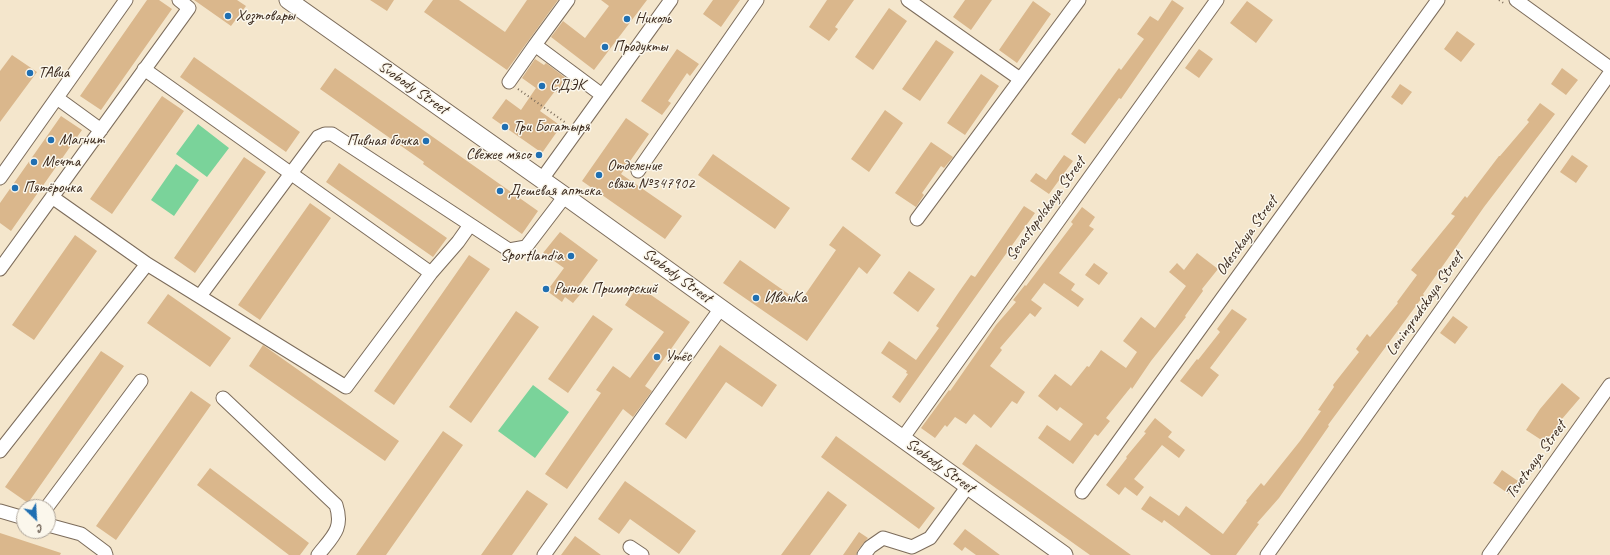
<!DOCTYPE html>
<meta charset="utf-8">
<style>
body{margin:0}
#map{position:relative;width:1610px;height:555px;overflow:hidden;background:#f4e6cc;font-family:Caveat,sans-serif}
canvas{display:block}
.north{position:absolute;left:16px;top:499px;width:40px;height:40px;box-sizing:border-box;background:#fbf7ec;border:1px solid #aea59a;border-radius:50%;rotate:155deg;font-size:11px;font-weight:700;line-height:16px;text-align:center;color:#3b2a1e}
.north::after{content:'';display:block;margin:auto;width:14px;height:18px;background:#1f6fb2;clip-path:polygon(50% 0,100% 100%,50% 72%,0 100%)}
</style>
<div id="map">
<canvas width="1610" height="555"></canvas>
<div class="north">С</div>
</div>
<script>
const c = document.querySelector('canvas').getContext('2d');
c.lineJoin = 'round';
function paint(path, color) { c.fillStyle = color; c.fill(path, 'evenodd'); }
function strokePath(path, color, width, dash) { c.strokeStyle = color; c.lineWidth = width; c.lineCap = dash ? 'butt' : 'round'; c.setLineDash(dash || []); c.stroke(path); }
function write(font, color, halo, rows, align = 'center') {
  c.font = font + ' Caveat,sans-serif'; c.lineWidth = 3; c.setLineDash([]); c.textBaseline = 'middle'; c.strokeStyle = halo; c.fillStyle = color; for (const [text, x, y, turn = 0] of rows) {
    c.save(); c.translate(x, y); c.rotate((+turn || 0) * Math.PI / 180); c.textAlign = isNaN(turn) ? turn : align; if (halo) c.strokeText(text, 0, 0); c.fillText(text, 0, 0); c.restore();
  }
}
const green = new Path2D(`
 M198,124L229,148L207,177L176,154Z
 M176,164L199,180L174,216L151,200Z
 M533,385L569,412L535,458L498,431Z`);
const building = new Path2D(`
 M147,0H159L172,9L101,110L80,96Z
 M194,0H237L246,6L231,26Z
 M370,0H394L387,11Z
 M433,0H459L505,32L527,0H558L507,70L424,12Z
 M601,0H647L594,70L551,37L563,21L585,38L609,6Z
 M713,0H740L721,27L703,14Z
 M827,0H854L835,27L838,29L829,41L809,27Z
 M965,0H992L971,30L953,17Z
 M1172,0L1184,8L1121,99L1119,98L1085,144L1071,134L1119,68L1121,70L1144,39L1137,34L1150,16L1158,21Z
 M1033,1L1051,14L1017,63L999,50Z
 M1247,1L1273,20L1256,43L1230,23Z
 M889,8L907,21L873,70L855,57Z
 M1457,31L1475,44L1461,62L1444,49Z
 M936,40L954,52L920,101L902,89Z
 M677,49L699,64L690,76L687,73L668,101L671,103L662,115L641,101Z
 M1199,49L1213,59L1199,78L1185,68Z
 M12,55L37,72L0,122V71Z
 M194,57L300,132L286,152L180,77Z
 M535,59L544,65L546,63L571,82L567,87L565,85L562,89L561,88L557,92L555,91L540,111L561,126L542,153L492,118L506,99L521,110L536,88L522,78Z
 M335,68L538,211L522,234L423,164L424,162L320,89Z
 M1562,68L1578,80L1566,95L1551,84Z
 M981,74L999,86L965,135L947,123Z
 M1400,84L1412,92L1402,105L1391,97Z
 M162,96L184,111L112,214L90,199Z
 M1540,103L1555,114L1484,207L1423,294L1424,295L1328,425L1329,426L1279,498L1257,523L1259,524L1236,555H1211L1164,520L1162,523L1141,509L1150,496L1179,516L1186,506L1223,534L1247,502L1246,501L1261,483L1264,486L1300,441L1321,411L1318,410L1334,387L1333,385L1359,352L1356,349L1367,334L1370,337L1398,303L1397,302L1417,275L1411,270L1455,216L1451,214L1465,196L1467,198L1499,156H1500L1529,122L1527,120Z
 M885,110L903,123L869,172L851,159Z
 M61,116L82,130L11,231L0,223V203Z
 M626,118L649,134L621,174L682,216L665,239L582,181Z
 M931,142L953,157L944,168L941,166L922,193L924,195L916,207L895,193Z
 M713,154L790,208L775,229L698,175Z
 M1064,155L1073,161L1049,194L1030,181L1036,173L1046,180Z
 M1572,155L1588,166L1576,183L1560,172Z
 M244,157L266,172L195,273L174,258Z
 M339,163L447,238L433,257L326,182Z
 M310,203L331,218L260,320L238,305Z
 M1024,206L1035,213L900,403L892,397L908,374L906,373L907,371L881,353L889,341L916,360L939,328L936,326L959,292L971,275L975,277Z
 M1082,207L1095,217L1089,226L1094,229L1059,273L1075,284L1071,290L1084,299L1078,307L1044,283L1031,300L1042,308L1035,317L1030,313L1000,348L1002,350L990,366L1025,392L1017,404L1012,401L991,428L974,414L966,424L955,417L947,427L945,425L935,438L921,428L949,390L950,391L996,325L1016,302L1013,300L1025,285L1026,286L1073,224L1071,222Z
 M843,226L881,255L867,274L859,267L807,341L723,283L740,260L800,302L836,250L829,245Z
 M560,232L598,260L578,287L583,291L573,303L565,297L562,302L547,291L564,268L543,253Z
 M75,235L97,251L34,340L12,325Z
 M1197,253L1218,269L1202,289L1203,291L1185,316L1186,317L1151,361L1132,389L1131,387L1106,418L1110,421L1098,436L1095,434L1073,464L1038,438L1047,425L1070,441L1083,424L1060,407L1057,411L1038,396L1055,374L1071,386L1087,366L1089,367L1101,350L1126,368L1137,352L1123,341L1141,317L1155,328L1186,286L1169,272L1177,263L1184,270Z
 M469,255L490,269L394,405L374,391Z
 M1094,263L1108,273L1099,285L1085,275Z
 M909,271L935,289L918,312L893,293Z
 M638,286L690,322L645,386L652,391L633,417L623,409L567,489L545,474L601,393L596,390L613,366L630,378L664,332L625,305Z
 M168,294L231,338L210,367L147,323Z
 M1232,309L1247,319L1210,368L1219,375L1202,397L1180,381L1197,359L1198,360L1220,332L1217,329Z
 M516,311L539,327L471,423L449,407Z
 M593,315L613,329L568,393L548,379Z
 M1453,316L1468,327L1455,344L1440,333Z
 M263,345L399,441L385,461L249,366Z
 M720,345L777,385L762,407L726,382L686,439L665,424Z
 M101,351L124,366L28,503L5,487Z
 M1562,383L1580,398L1562,419L1546,443L1526,430L1540,409Z
 M191,391L211,405L116,540L96,526Z
 M1155,418L1172,432L1168,437L1185,450L1179,458L1162,445L1134,479L1144,487L1137,496L1125,487L1119,495L1106,485L1127,458L1126,457L1146,433L1144,432Z
 M443,431L463,445L386,555H356Z
 M836,436L935,508L919,529L821,457Z
 M976,444L1131,555H1090L962,464Z
 M210,468L309,543L300,555H289L197,485Z
 M1502,470L1518,481L1509,494L1493,483Z
 M625,481L696,531L679,554L630,519L619,534L598,519Z
 M527,490L548,504L512,555H481Z
 M828,491L847,505L810,555H781Z
 M965,529L1000,555H976L965,547L962,551L953,544Z
 M859,532L868,538L858,550L856,555H843Z
 M0,533L61,553L60,555H0Z
 M575,536L601,555H561Z`);
const path = new Path2D(`
 M1499,0L1505,4
 M518,89L566,123`);
const minor = new Path2D(`
 M568,0L535,45L602,95
 M908,0L1020,79
 M1516,0L1610,68
 M144,69L431,273
 M509,82L535,45
 M57,98L101,130
 M638,171L757,0
 M0,178L126,0
 M542,179L671,0
 M52,197L147,264
 M917,219L1079,0
 M0,269L189,8L179,0
 M200,296L318,137L325,134H332L509,250L526,247L565,196
 M223,398L336,505C344,529 332,537 318,555
 M902,439L1217,0
 M0,451L147,264L346,387L431,273L458,242L470,225
 M1082,492L1438,0
 M47,507L141,381
 M0,511L24,518
 M48,525L81,534L105,552L106,555
 M630,547L642,555
 M544,555L721,308
 M864,555L870,547L883,538L912,547L930,538L968,486
 M1267,555L1610,73
 M1489,555L1610,385`);
const major = new Path2D(`
 M288,0L565,196L1064,555`);
const markers = [
 [228,16,4,"#1f6fb2"],
 [627,19,4,"#1f6fb2"],
 [605,47,4,"#1f6fb2"],
 [30,73,4,"#1f6fb2"],
 [542,86,4,"#1f6fb2"],
 [505,127,4,"#1f6fb2"],
 [51,140,4,"#1f6fb2"],
 [426,141,4,"#1f6fb2"],
 [539,155,4,"#1f6fb2"],
 [34,162,4,"#1f6fb2"],
 [599,175,4,"#1f6fb2"],
 [15,188,4,"#1f6fb2"],
 [500,191,4,"#1f6fb2"],
 [571,256,4,"#1f6fb2"],
 [546,289,4,"#1f6fb2"],
 [756,298,4,"#1f6fb2"],
 [657,357,4,"#1f6fb2"]
];
const poiNames = [
 ["Хозтовары",236,16],
 ["Николь",635,19],
 ["Продукты",613,47],
 ["ТАвиа",38,73],
 ["СДЭК",550,86],
 ["Три Богатыря",513,127],
 ["Магнит",59,140],
 ["Пивная бочка",418,141,"right"],
 ["Свежее мясо",531,155,"right"],
 ["Мечта",42,162],
 ["Отделение",607,166],
 ["связи №347902",607,184],
 ["Пятёрочка",23,188],
 ["Дешевая аптека",508,191],
 ["Sportlandia",563,256,"right"],
 ["Рынок Приморский",554,289],
 ["ИванКа",764,298],
 ["Утёс",665,357]
];
const streetNames = [
 ["Svobody Street",413,88,35],
 ["Sevastopolskaya Street",1046,209,-54],
 ["Odesskaya Street",1247,236,-54],
 ["Svobody Street",677,276,36],
 ["Leningradskaya Street",1425,304,-55],
 ["Tsvetnaya Street",1536,460,-54],
 ["Svobody Street",940,466,36]
];
paint(green, '#7ad39a');
paint(building, '#dab78c');
strokePath(minor, '#7c6c5b', 15);
strokePath(major, '#7c6c5b', 19);
strokePath(path, '#7c6c5b', 2, [1, 3]);
strokePath(minor, '#fff', 13);
strokePath(major, '#fff', 17);
for (const [x, y, r, color] of markers) { const dot = new Path2D(); dot.arc(x, y, r, 0, 2 * Math.PI); c.fillStyle = color; c.fill(dot); strokePath(dot, '#fbf7ec', 1.5); }
write('16px', '#3b2a1e', '#fbf7ec', poiNames, 'left');
write('16px', '#3b2a1e', '#fbf7ec', streetNames);
</script>
